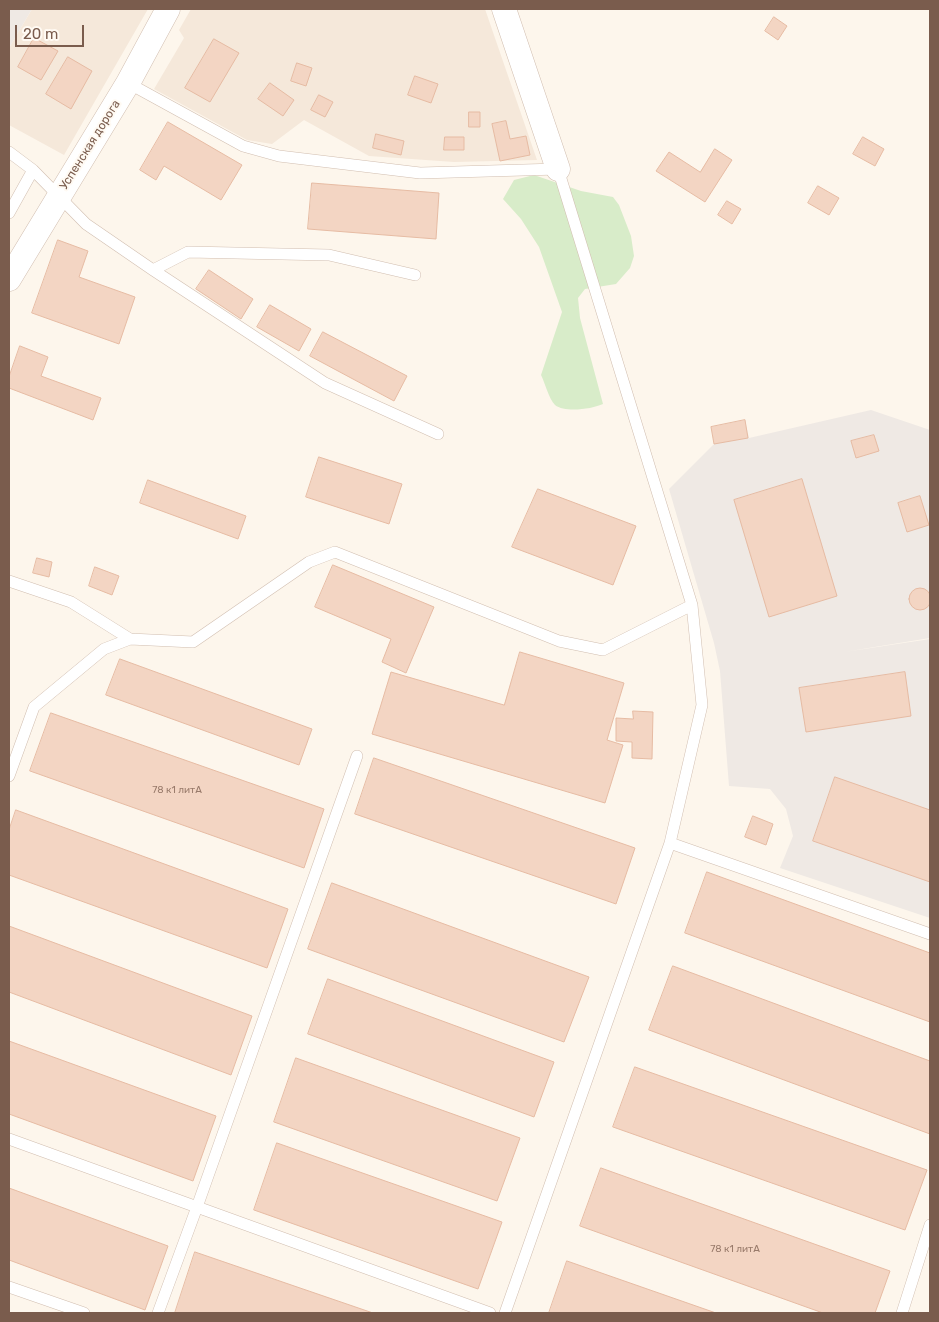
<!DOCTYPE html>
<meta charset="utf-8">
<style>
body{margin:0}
#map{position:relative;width:939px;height:1322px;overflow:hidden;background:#fdf6ec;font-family:Rubik,sans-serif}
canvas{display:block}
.frame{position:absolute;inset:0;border:10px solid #7a5c4d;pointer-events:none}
.scale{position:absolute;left:15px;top:25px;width:69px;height:22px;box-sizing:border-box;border:2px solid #7a5c4d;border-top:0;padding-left:6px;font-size:15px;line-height:18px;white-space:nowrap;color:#7a5c4d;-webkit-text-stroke:4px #fffaf3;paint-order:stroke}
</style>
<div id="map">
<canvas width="939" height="1322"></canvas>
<div class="frame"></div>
<div class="scale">20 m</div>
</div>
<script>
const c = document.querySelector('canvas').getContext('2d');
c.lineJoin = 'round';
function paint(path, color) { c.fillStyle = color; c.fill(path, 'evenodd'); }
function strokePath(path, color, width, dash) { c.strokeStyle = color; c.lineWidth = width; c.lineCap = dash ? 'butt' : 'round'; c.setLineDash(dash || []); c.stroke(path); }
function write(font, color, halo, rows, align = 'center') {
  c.font = font + ' Rubik,sans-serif'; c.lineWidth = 4; c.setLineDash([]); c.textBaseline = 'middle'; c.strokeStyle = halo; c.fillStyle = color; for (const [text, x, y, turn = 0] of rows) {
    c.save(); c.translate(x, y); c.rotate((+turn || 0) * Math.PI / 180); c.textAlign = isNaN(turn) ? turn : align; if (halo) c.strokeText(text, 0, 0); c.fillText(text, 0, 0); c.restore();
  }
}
const residential = new Path2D(`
 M32,9H148L64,155L9,125V48Z
 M191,9H485L537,160L454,162L369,156L304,120L272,144L247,140L154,89L184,38L179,30Z`);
const industrial = new Path2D(`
 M9,9H32L9,48Z
 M871,410L930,430V638L844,652L930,639V918L780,868L793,836L786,809L770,789L729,786L720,671L714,643L669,489L714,444L711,427L745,420L749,438Z`);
const green = new Path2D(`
 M534,175L581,191L613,197L619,205L631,236L634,256L630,268L616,284L585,289L578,298L580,318L603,404C592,409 565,413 555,405C549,399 545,383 541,375L562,312L539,247L521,219L503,199L514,180Z`);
const building = new Path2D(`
 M774,17L787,26L778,40L765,31Z
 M34,38L58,51L41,80L18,67Z
 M214,39L239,53L210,102L185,88Z
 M68,57L92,71L71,109L46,94Z
 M297,63L312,68L306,86L291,81Z
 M415,76L438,84L431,103L408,95Z
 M270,83L294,100L283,116L258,99Z
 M319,95L333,102L325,117L311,110Z
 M469,112H480V127H469Z
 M506,121L510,139L526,136L530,155L500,161L492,124Z
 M168,122L242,165L221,200L164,166L156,180L140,170Z
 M376,134L404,141L401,155L373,148Z
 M445,137H464V150H444Z
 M863,137L884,149L875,166L853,154Z
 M715,149L732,160L705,202L656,171L669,152L700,172Z
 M312,183L439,193L436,239L308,229Z
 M818,186L839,198L829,215L808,203Z
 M727,201L741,209L732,224L718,215Z
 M58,240L88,251L79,277L135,297L119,344L32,313Z
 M209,270L253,299L241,319L196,289Z
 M270,305L311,329L299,351L257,327Z
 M323,332L407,376L394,401L310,356Z
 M20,346L48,357L41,376L101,398L93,420L9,388V377Z
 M745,420L748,438L714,444L711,427Z
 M874,435L879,451L856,458L851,441Z
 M319,457L402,484L389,524L306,497Z
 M802,479L837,596L769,617L734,500Z
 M148,480L246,516L238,539L140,503Z
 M538,489L636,526L613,585L512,547Z
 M920,496L929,525L907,532L898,503Z
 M37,558L52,562L49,577L33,573Z
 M333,565L434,607L406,673L382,662L391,639L315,607Z
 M95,567L119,576L112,595L89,586Z
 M909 599a11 11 0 1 1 22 0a11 11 0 1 1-22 0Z
 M520,652L624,683L607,740L623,745L605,803L372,734L391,672L504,705Z
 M120,659L312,729L299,765L106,695Z
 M905,672L911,716L806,732L799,688Z
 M633,711L653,712L652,759L632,758V742L616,741V718L633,719Z
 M51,713L324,809L304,868L30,771Z
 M374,758L635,848L616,904L355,814Z
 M835,777L930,810V882L813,841Z
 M16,810L288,909L267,968L9,875V830Z
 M753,816L773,824L766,845L745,837Z
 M707,872L930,953V1022L685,933Z
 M332,883L589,977L564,1042L308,949Z
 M9,926L252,1016L231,1075L9,992Z
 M673,966L930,1061V1134L649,1030Z
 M328,979L554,1062L534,1117L308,1034Z
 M9,1041L216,1116L193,1181L9,1114Z
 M296,1058L520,1138L497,1201L274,1122Z
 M635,1067L927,1170L905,1230L613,1127Z
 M277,1143L502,1222L478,1289L254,1210Z
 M601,1168L890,1271L875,1313H823L580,1226Z
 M9,1188L168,1246L145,1310L9,1260Z
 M195,1252L373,1313H175Z
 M567,1261L716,1313H549Z`);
const service = new Path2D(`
 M128,83L243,146L279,156L420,173L558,169L692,605L702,705L670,843L505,1313
 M9,152L33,170L86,224L153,270L325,383L438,434
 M9,213L33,170
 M153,270L188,252L329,255L415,275
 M9,581L71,602L130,639
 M9,776L34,707L104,649L130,639L193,642L309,562L335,552L559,641L603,650L692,605
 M670,843L930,934
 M9,1139L490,1313
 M9,1287L84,1313
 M158,1313L197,1207L357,756
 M902,1313L930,1225`);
const minor = new Path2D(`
 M504,9L558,169
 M9,279L128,83L168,9`);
const numberNames = [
 ["78 к1 литА",177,790],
 ["78 к1 литА",735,1249]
];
const streetNames = [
 ["Успенская дорога",90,145,-58]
];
paint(residential, '#f5e8da');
paint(industrial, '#efe9e4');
paint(green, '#d8ecc9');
paint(building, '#f3d5c3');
strokePath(building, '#e6bba3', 1);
strokePath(service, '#d1beb0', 12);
strokePath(minor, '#d1beb0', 25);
strokePath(service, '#fff', 11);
strokePath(minor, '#fff', 24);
write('10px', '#987a6a', null, numberNames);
write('12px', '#7a5c4d', '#fffaf3', streetNames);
</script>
